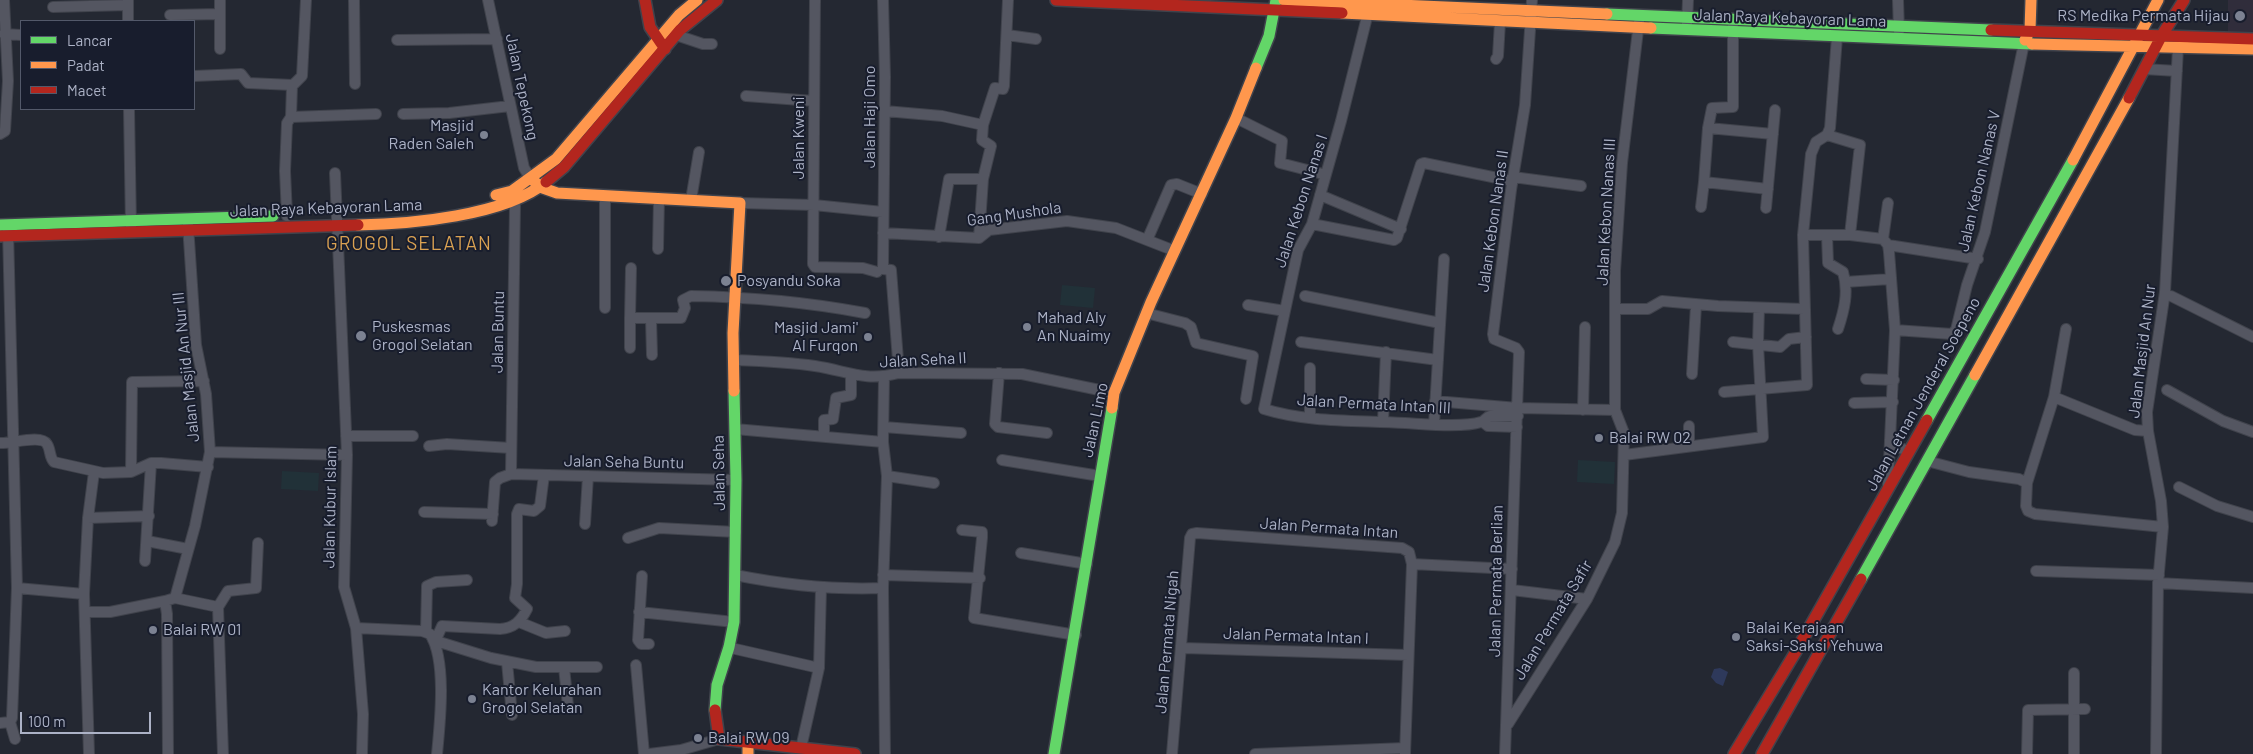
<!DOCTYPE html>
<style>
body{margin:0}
#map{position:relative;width:2253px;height:754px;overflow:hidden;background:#242832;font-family:Barlow,sans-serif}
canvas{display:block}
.legend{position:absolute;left:20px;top:20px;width:175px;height:90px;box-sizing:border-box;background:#181d2d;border:1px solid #53596a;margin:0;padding:6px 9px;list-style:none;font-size:15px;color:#acb2c6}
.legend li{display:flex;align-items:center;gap:10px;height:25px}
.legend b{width:25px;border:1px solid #53596a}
.scale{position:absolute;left:20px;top:712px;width:131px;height:22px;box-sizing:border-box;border:2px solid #acb2c6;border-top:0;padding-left:6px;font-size:15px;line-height:18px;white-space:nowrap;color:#acb2c6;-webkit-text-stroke:4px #181d2d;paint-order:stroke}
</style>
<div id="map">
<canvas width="2253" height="754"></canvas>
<ul class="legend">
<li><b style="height:6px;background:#63d668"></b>Lancar</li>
<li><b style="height:6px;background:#ff974d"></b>Padat</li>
<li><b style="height:6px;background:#b3261e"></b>Macet</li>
</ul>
<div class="scale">100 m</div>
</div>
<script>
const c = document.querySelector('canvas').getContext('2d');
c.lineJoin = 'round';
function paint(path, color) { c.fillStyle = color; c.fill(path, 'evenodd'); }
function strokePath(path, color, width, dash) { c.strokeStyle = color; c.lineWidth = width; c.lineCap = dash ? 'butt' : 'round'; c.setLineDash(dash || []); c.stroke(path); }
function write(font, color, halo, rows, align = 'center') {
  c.font = font + ' Barlow,sans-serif'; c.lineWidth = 4; c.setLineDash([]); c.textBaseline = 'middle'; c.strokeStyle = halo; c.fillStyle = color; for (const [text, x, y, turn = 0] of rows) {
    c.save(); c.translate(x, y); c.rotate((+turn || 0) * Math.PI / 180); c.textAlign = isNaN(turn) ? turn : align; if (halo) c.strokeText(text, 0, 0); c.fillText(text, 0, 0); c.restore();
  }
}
const medical = new Path2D(`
 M2228,0H2253V33H2228Z`);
const green = new Path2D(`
 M1062,285L1095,288L1093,308L1060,305Z
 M1578,460L1615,462L1614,484L1577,482Z
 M282,471L319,473L318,491L281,489Z`);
const water = new Path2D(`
 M1720,668L1728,672L1723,686L1716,683L1711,677L1714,669Z`);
const street = new Path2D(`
 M128,0V21
 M220,0V49
 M354,0L355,84
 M488,0L524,168L531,179
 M815,0L813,264L815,267L863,268L877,272
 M883,0L885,77L883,269L891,270L899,373
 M1898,0L1899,31
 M53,7L128,5
 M1369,9L1341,121L1312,224L1298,250L1264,409C1309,423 1359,420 1405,423C1424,424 1463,428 1481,422C1485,421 1486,417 1490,416H1518
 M170,15L220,14
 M1687,24L1688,0
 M1733,26V107L1712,108L1708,128L1704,182L1768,189
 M4,34L21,35
 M676,35L703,44H712
 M1007,35L1036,39
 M1837,37L1830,128L1827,135L1816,142L1811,154L1803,235H1850L1883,239L1888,245L1889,252L1895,330
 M397,40L497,39
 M1496,59L1498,56L1500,22
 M2144,69L2177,71
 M194,76L241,74L248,83L293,85
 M746,96L814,101
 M129,109L131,227
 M885,111L942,116L983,125
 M403,114L449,113L510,106
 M291,117L376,114
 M1236,118L1282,141L1280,163L1319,173
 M1708,128L1773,134
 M0,134L5,131L8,81L4,0
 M1827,135L1860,145L1850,235
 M335,173L347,455L344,587L356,628L363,714L362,754
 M1513,177L1581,186
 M1320,195L1401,229
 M691,200L699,152
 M740,203L814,205L883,212
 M1701,207L1704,182
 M1766,208L1775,110
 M287,216L285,171L287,123L291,117L292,86L302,76L306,0
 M1312,224L1394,240L1397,238L1421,164L1424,163L1512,181
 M8,231L17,588L12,718L10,722L15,739
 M883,233L979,238L989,230L1067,221L1116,228L1175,251
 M1827,235L1828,263L1843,272C1849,292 1844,311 1838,329
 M939,237L949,179H983
 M979,238L983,179L991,146L982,140L983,125L995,88L1003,89L1004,86L1008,0
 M1148,238L1171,185L1177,184L1202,194
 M1883,239L1888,203
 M1888,245L1978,259
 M658,249L659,198
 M631,268L630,318H681L685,308L683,300L691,296C750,297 807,302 865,313
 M1845,282L1890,279
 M1305,296L1440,323
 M2171,296L2253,337
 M1248,305L1285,311
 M605,308V196
 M1617,309H1648L1662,301L1718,306L1804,309
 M1146,313L1185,323L1191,327L1196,343L1253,356L1246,399
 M651,319L652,355
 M1301,342L1438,360
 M1733,342L1780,347L1789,339L1806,337
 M630,348V318
 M734,360C761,361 788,362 815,366C848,371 864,382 899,373L1022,374L1114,393
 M999,373L995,424L998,427L1047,433
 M1692,374L1696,305
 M884,377L883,442L887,476L883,588L885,754
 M1866,379L1894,380
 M2167,390L2223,421L2253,432
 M1724,392L1807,385L1803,235
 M2054,397L2066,329
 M1435,401L1518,408L1615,410
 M1854,403L1893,402
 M1583,410L1585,327
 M1310,418V368
 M1383,422L1386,352
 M1483,422L1488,426L1517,427
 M1434,425L1444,259
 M1689,426V446
 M884,427L961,433
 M735,429L883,442
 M2148,431L2135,430L2054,397L2027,483L2026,506L2028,511L2035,514L2163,527
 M824,435V420L833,419L836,398L851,395V376
 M346,436H413
 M1890,440L1894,446L1909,451
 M0,443C11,444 41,434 47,444C51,450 49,457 54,462L103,473L131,472L151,463H161L208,467
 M429,446L447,444L511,448
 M210,452L347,455
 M1624,455L1763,437L1758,344L1759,308
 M1002,460L1100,476
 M1927,461L1969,472L2019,479L2027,483
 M131,472L132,382L204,381
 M511,474L515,206L514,196
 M887,476L934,483
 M1888,485L1895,330L1952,334L1956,330L1967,285L1985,232L2024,43
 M2179,487L2217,506L2253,517
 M424,512L493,514
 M88,518L149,516
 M492,521L495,482L500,478L511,474L736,480
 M585,524L588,476
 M962,530L982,532V538L974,618L1076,635
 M628,538L659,528L736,532
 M147,541L188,549
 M1021,553L1087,564
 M145,561L151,463
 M1412,564L1512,569
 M2036,571L2159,575
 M735,575C785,585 833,590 883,588
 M883,575L980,578
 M642,576L638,640L641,644H649
 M2158,583L2253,588
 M17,588L84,594L88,518L94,472
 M1512,590L1587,599
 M84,594L89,754
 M175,598L195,526L210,452L206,394L196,345L188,225
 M218,607L228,591L256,588L258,543
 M85,612H110L165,601
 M639,612L734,622
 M519,622L546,633L565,631
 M356,628L422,631L430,634C447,660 440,723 437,754
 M426,631L427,586L436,582L467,580
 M433,639L438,635L442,626L500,629C514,628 521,621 527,609L515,598L517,584V514L519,509L534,511L540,506L544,475
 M433,640L491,658L536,667H597
 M731,648L819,668
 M1183,648L1408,655
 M507,662L512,715
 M636,665L644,754
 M564,667L568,706
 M0,723L10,722
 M1508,724L1587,599L1615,542L1622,513L1624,433L1615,410V271L1622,163L1639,22
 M801,748L819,668L821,588
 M168,754L167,614L165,601L175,598L218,607L223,754
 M649,754L681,750L719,739
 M1172,754L1190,538L1192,534L1197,533L1402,548L1409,552L1412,564L1405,754
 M1255,754L1405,748
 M1505,754L1519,352L1516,348L1494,339L1493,334L1511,190L1525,105L1532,0
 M2027,754L2028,710L2085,709
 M2074,754V673
 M2156,754L2158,583L2163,527L2161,501L2148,431L2147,412L2165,292L2178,48`);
const fast = new Path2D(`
 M1607,14L1991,30
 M1651,28L2032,44
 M1256,68L1269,36L1276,0
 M0,225L273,216
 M1927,420L2073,160
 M1861,579L1975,375
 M715,710L717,685L729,647L734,622L736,480L734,391
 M1054,754L1112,408`);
const slow = new Path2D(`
 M1284,0L1607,14
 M1342,13L1651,28
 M2025,40L2030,30L2031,0
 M2032,44L2253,49
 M2073,160L2158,0
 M534,181L540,187L557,193L740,203L733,333L734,391
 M496,195L512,191L556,159L679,15L697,0
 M358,225C410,224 505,216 546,182
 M1975,375L2129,98
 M1112,408L1114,393L1151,302L1236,118L1256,68
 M748,741V754`);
const jam = new Path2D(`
 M645,0L650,27L665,49
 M1056,0L1342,13
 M1991,30L2253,39
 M2129,98L2162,35L2184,0
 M546,182L564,167L680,30L717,0
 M0,236L358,225
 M715,710L719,739L855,754
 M1734,754L1795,653L1927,420
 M1762,754L1861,579`);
const markers = [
 [2240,16,6,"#7c8292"],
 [484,135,5,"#7c8292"],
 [726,281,6,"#7c8292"],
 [1027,327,5,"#7c8292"],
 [361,336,6,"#7c8292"],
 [868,337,5,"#7c8292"],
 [1599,438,5,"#7c8292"],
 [153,630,5,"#7c8292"],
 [1736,637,5,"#7c8292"],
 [472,699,5,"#7c8292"],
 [698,738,5,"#7c8292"]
];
const poiNames = [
 ["RS Medika Permata Hijau",2229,16,"right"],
 ["Masjid",474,126,"right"],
 ["Raden Saleh",474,144,"right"],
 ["Posyandu Soka",737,281],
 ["Mahad Aly",1037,318],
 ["An Nuaimy",1037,336],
 ["Puskesmas",372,327],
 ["Grogol Selatan",372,345],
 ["Masjid Jami'",858,328,"right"],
 ["Al Furqon",858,346,"right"],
 ["Balai RW 02",1609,438],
 ["Balai Kerajaan",1746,628],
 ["Saksi-Saksi Yehuwa",1746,646],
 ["Balai RW 01",163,630],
 ["Kantor Kelurahan",482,690],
 ["Grogol Selatan",482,708],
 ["Balai RW 09",708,738]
];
const streetNames = [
 ["Jalan Raya Kebayoran Lama",1790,18,2],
 ["Jalan Tepekong",522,87,78],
 ["Jalan Haji Omo",870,117,-90],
 ["Jalan Kweni",799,138,-90],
 ["Jalan Kebon Nanas V",1979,181,-77],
 ["Jalan Kebon Nanas I",1301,201,-72],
 ["Jalan Raya Kebayoran Lama",326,208,-2],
 ["Jalan Kebon Nanas III",1606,212,-87],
 ["Gang Mushola",1014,214,-8],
 ["Jalan Kebon Nanas II",1493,221,-82],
 ["Jalan Buntu",498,332,-89],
 ["Jalan Masjid An Nur",2142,351,-83],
 ["Jalan Seha II",923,360,-3],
 ["Jalan Masjid An Nur III",186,367,-96],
 ["Jalan Letnan Jenderal Soepeno",1923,394,-61],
 ["Jalan Permata Intan III",1374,404,3],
 ["Jalan Limo",1095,420,-78],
 ["Jalan Seha Buntu",624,462,1],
 ["Jalan Seha",719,473,-91],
 ["Jalan Kubur Islam",330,507,-89],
 ["Jalan Permata Intan",1329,528,4],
 ["Jalan Permata Berlian",1496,581,-89],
 ["Jalan Permata Safir",1553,620,-59],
 ["Jalan Permata Intan I",1296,636,2],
 ["Jalan Permata Nigah",1167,642,-85]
];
const quarterNames = [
 ["GROGOL SELATAN",409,244]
];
paint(medical, '#302d3b');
paint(green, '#213138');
paint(water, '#2e395b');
strokePath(street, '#40434c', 12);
strokePath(fast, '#40434c', 14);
strokePath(slow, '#40434c', 14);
strokePath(jam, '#40434c', 14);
strokePath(street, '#545661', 10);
strokePath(fast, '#63d668', 11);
strokePath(slow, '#ff974d', 11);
strokePath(jam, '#b3261e', 11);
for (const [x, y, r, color] of markers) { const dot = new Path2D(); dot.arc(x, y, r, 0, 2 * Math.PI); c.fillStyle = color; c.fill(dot); strokePath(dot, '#181d2d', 2); }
write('16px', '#acb2c6', '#181d2d', poiNames, 'left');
write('16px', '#acb2c6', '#181d2d', streetNames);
c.letterSpacing = '1px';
write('19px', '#daa252', '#181d2d', quarterNames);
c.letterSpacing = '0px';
</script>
